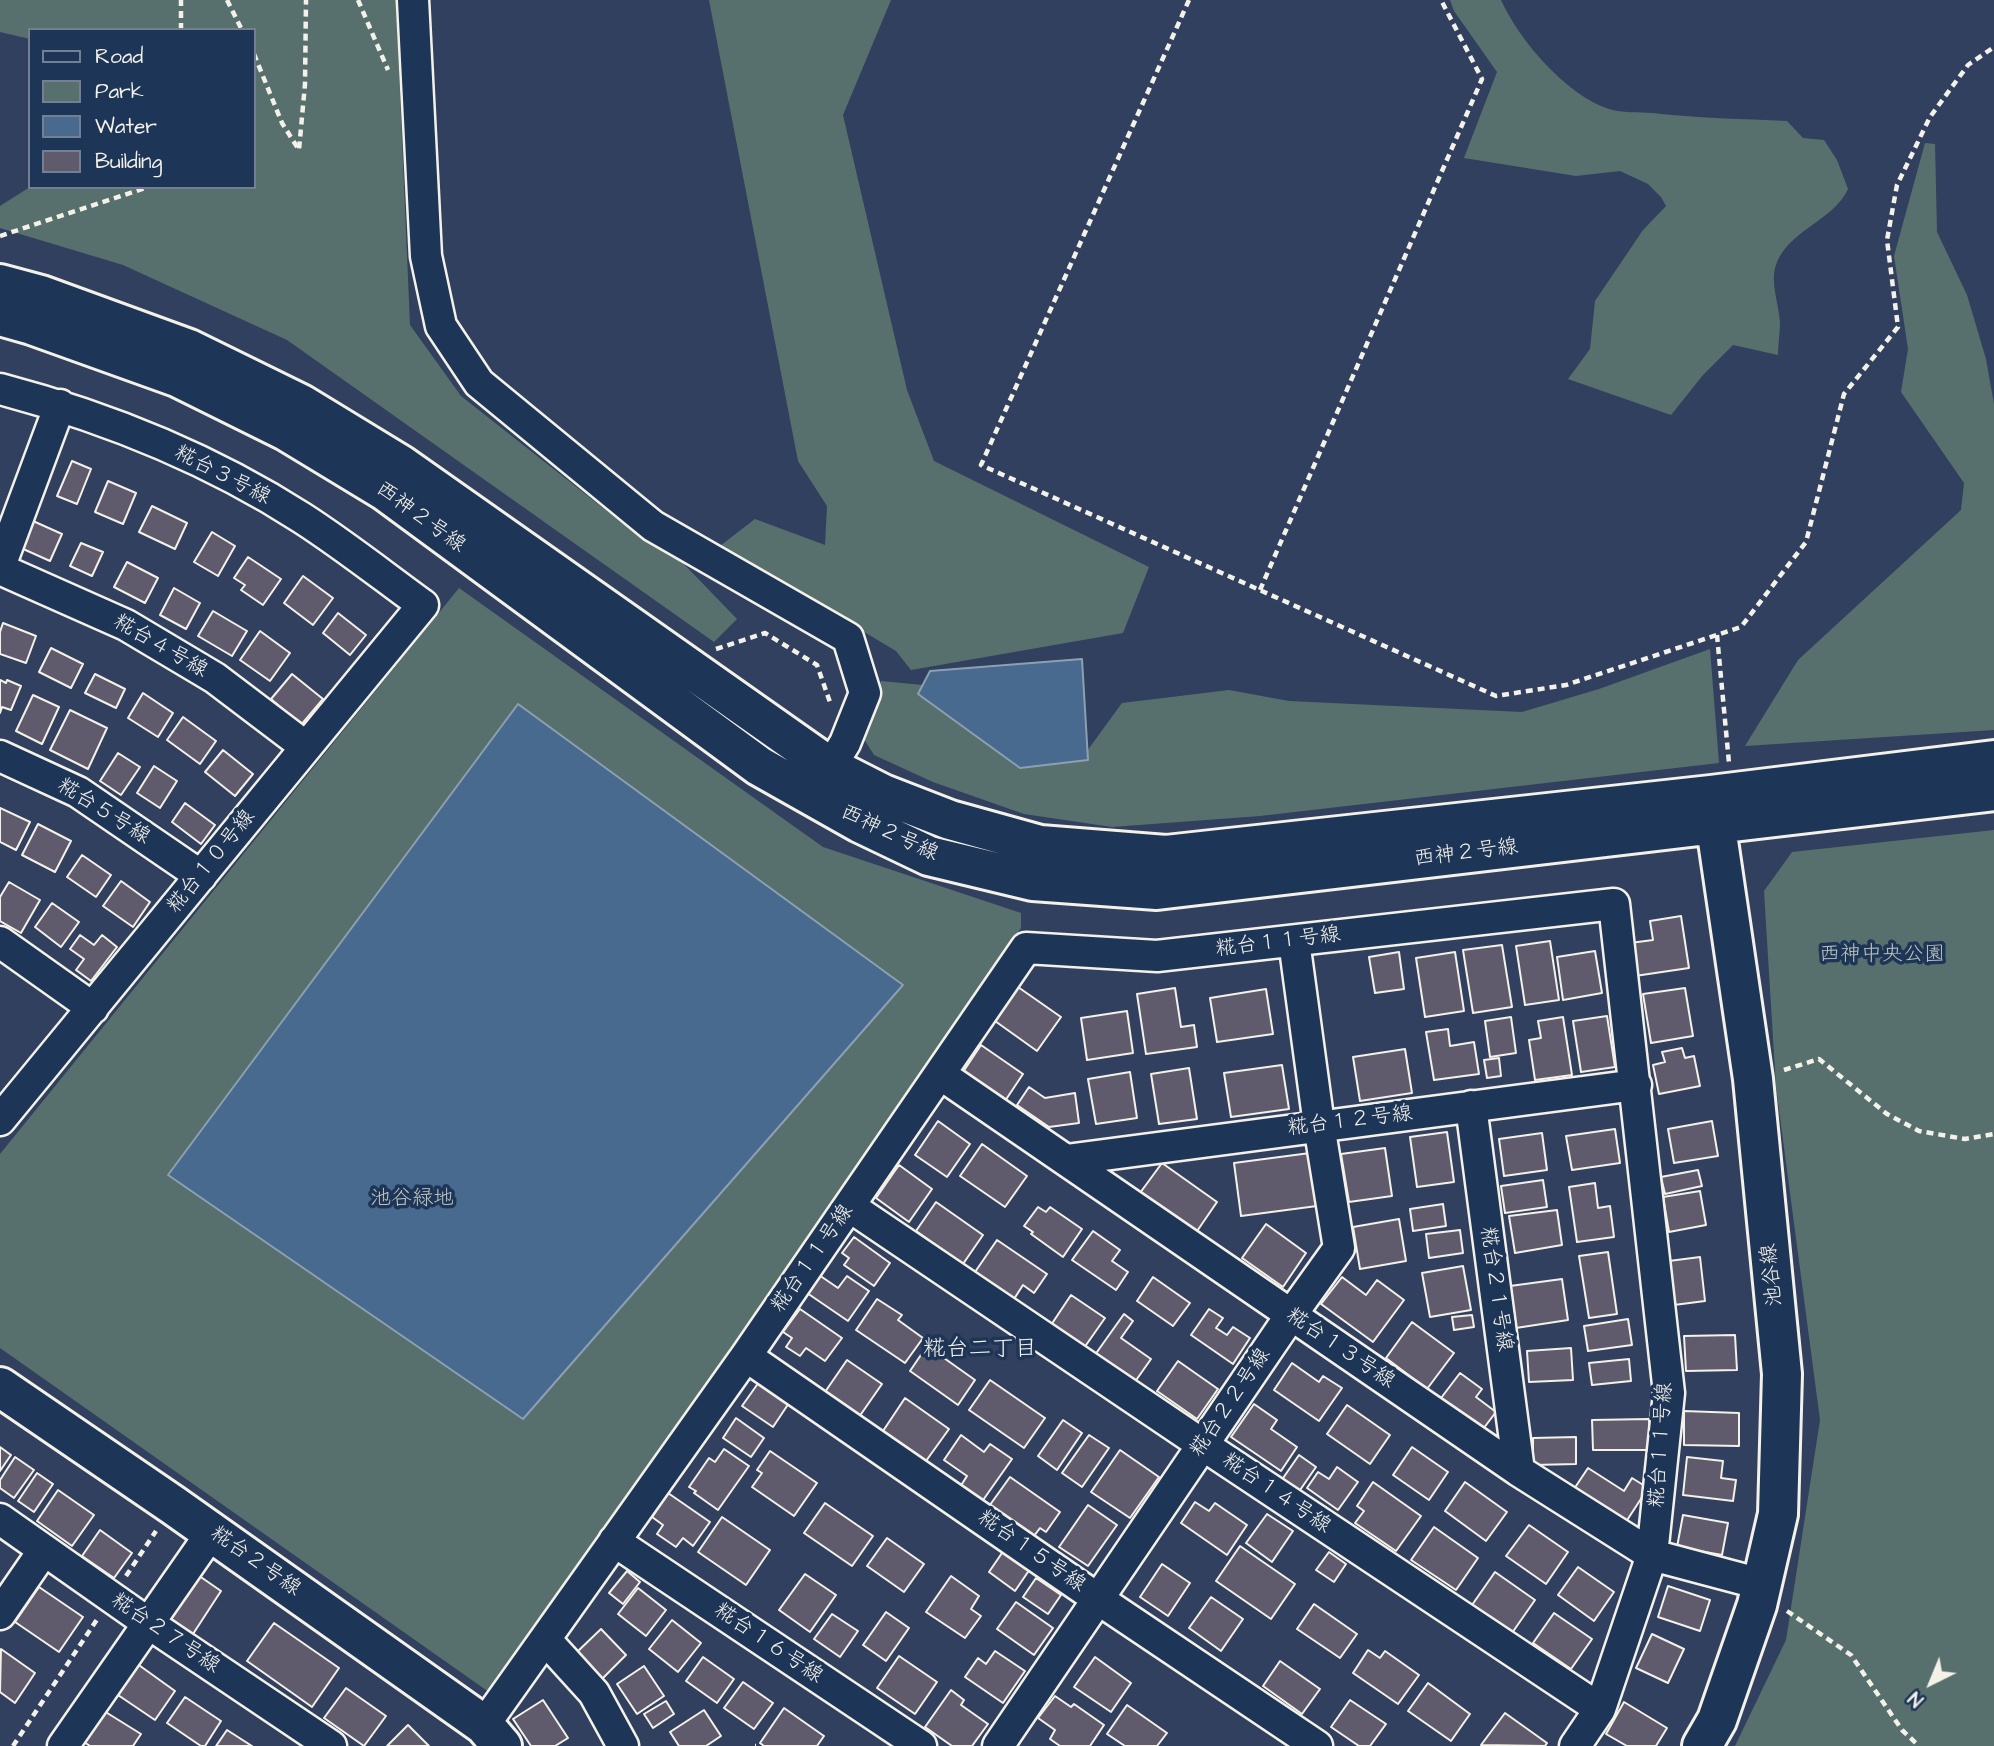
<!DOCTYPE html>
<meta charset="utf-8">
<style>
body{margin:0}
#map{position:relative;width:1994px;height:1746px;overflow:hidden;background:#31405e;font-family:"Architects Daughter",sans-serif}
canvas{display:block}
.legend{position:absolute;left:28px;top:28px;width:228px;height:161px;box-sizing:border-box;background:#1d3557;border:2px solid #738091;margin:0;padding:9px 12px;list-style:none;font-size:21px;color:#f4f1e8}
.legend li{display:flex;align-items:center;gap:14px;height:35px}
.legend b{width:35px;border:2px solid #738091}
.north{position:absolute;left:1896px;top:1648px;width:70px;height:70px;-webkit-text-stroke:5px #1d3557;paint-order:stroke;rotate:223deg;font-size:19px;font-weight:700;line-height:28px;text-align:center;color:#f4f1e8}
.north::after{content:'';display:block;margin:auto;width:24px;height:32px;background:#f4f1e8;clip-path:polygon(50% 0,100% 100%,50% 72%,0 100%)}
</style>
<div id="map">
<canvas width="1994" height="1746"></canvas>
<ul class="legend">
<li><b style="height:9px;background:#1d3557"></b>Road</li>
<li><b style="height:19px;background:#58706d"></b>Park</li>
<li><b style="height:19px;background:#476a8e"></b>Water</li>
<li><b style="height:19px;background:#5f5b6d"></b>Building</li>
</ul>
<div class="north">N</div>
</div>
<script>
const c = document.querySelector('canvas').getContext('2d');
c.lineJoin = 'round';
function paint(path, color) { c.fillStyle = color; c.fill(path, 'evenodd'); }
function strokePath(path, color, width, dash) { c.strokeStyle = color; c.lineWidth = width; c.lineCap = dash ? 'butt' : 'round'; c.setLineDash(dash || []); c.stroke(path); }
function write(font, color, halo, rows, align = 'center') {
  c.font = font + ' "Architects Daughter","Klee One",sans-serif'; c.lineWidth = 7; c.setLineDash([]); c.textBaseline = 'middle'; c.strokeStyle = halo; c.fillStyle = color; for (const [text, x, y, turn = 0] of rows) {
    c.save(); c.translate(x, y); c.rotate((+turn || 0) * Math.PI / 180); c.textAlign = isNaN(turn) ? turn : align; if (halo) c.strokeText(text, 0, 0); c.fillText(text, 0, 0); c.restore();
  }
}
const green = new Path2D(`
 M0,0H396L410,325L461,396L636,534L680,560L737,619L714,642L287,340L123,265L0,228V206L30,187H254V30H30V39L0,32Z
 M709,0H891L843,115L907,390L934,461L1149,567L1123,633L911,670L896,651L720,546L755,519L825,545L827,506L798,461Z
 M1450,0H1501C1519,40 1566,95 1609,109C1622,113 1638,112 1652,113C1697,118 1742,119 1787,121L1803,138L1824,140L1837,160L1848,189C1834,221 1785,231 1775,268C1771,284 1779,306 1780,322C1780,333 1778,344 1778,355L1733,345L1703,375L1671,415L1568,379L1590,349L1595,301L1643,230L1666,206L1661,197L1648,184L1620,171L1576,176L1464,158L1497,72L1454,11Z
 M1925,143L1935,144L1937,232L1967,295L1986,359L1994,404V730L1745,746L1798,660L1961,510L1964,483L1901,392L1908,349L1894,256Z
 M459,588L823,847L1021,913V928L496,1697L0,1348V1154Z
 M1710,649L1719,763L1260,816L1112,827L1024,814L933,782L874,755L862,736L881,681L923,685L918,693L1088,760L1087,751L1122,703L1229,690L1289,701L1522,712L1599,689Z
 M1994,830V1746H1735L1786,1640L1820,1420L1776,1087L1764,891L1792,852Z`);
const water = new Path2D(`
 M1082,659L1088,760L1020,768L918,694L930,671Z
 M518,704L903,985L523,1419L168,1175Z`);
const building = new Path2D(`
 M72,461L91,469L77,504L57,496Z
 M108,481L136,493L123,524L95,512Z
 M152,506L187,523L175,549L139,532Z
 M33,521L62,534L50,561L21,548Z
 M212,532L235,546L218,576L194,562Z
 M81,543L103,552L92,576L70,566Z
 M248,557L281,579L263,605L241,590L245,585L234,578Z
 M127,562L158,578L145,603L114,587Z
 M303,576L333,598L313,625L284,603Z
 M174,588L200,603L186,629L160,615Z
 M213,611L247,631L232,656L198,636Z
 M338,613L366,635L350,655L323,633Z
 M3,623L36,636L26,663L0,654V632Z
 M260,631L290,653L270,681L240,660Z
 M51,648L83,664L71,688L39,672Z
 M95,674L125,689L116,708L85,693Z
 M292,674L323,699L301,725L271,699Z
 M0,680L6,683L7,680L21,686L11,710L2,707L0,713Z
 M143,693L173,713L158,737L128,718Z
 M33,695L59,707L42,744L16,731Z
 M70,710L107,728L88,769L50,750Z
 M183,717L216,741L200,764L167,740Z
 M223,750L253,774L235,796L205,772Z
 M118,753L140,767L121,795L100,781Z
 M154,766L177,781L160,808L137,793Z
 M185,803L215,825L201,844L172,822Z
 M0,808L30,822L16,850L0,842Z
 M38,824L71,841L55,872L22,855Z
 M82,855L111,875L96,897L67,877Z
 M121,881L150,902L133,927L103,906Z
 M9,882L40,900L21,933L0,921V897Z
 M52,903L79,922L61,947L35,927Z
 M1681,916L1689,968L1635,976L1630,943L1653,940L1650,921Z
 M80,935L94,945L102,935L117,947L91,981L76,970L84,959L70,949Z
 M1550,941L1559,1000L1525,1005L1516,946Z
 M1502,945L1512,1007L1473,1013L1463,950Z
 M1595,951L1602,993L1563,1000L1557,957Z
 M1399,952L1404,989L1375,993L1369,957Z
 M1455,952L1464,1011L1425,1017L1416,958Z
 M1018,987L1061,1017L1037,1051L995,1021Z
 M1175,988L1181,1027L1194,1025L1197,1047L1146,1054L1137,994Z
 M1685,988L1693,1036L1651,1043L1643,994Z
 M1266,989L1273,1034L1217,1042L1210,998Z
 M1127,1011L1133,1053L1087,1060L1081,1018Z
 M1607,1016L1615,1067L1581,1072L1573,1021Z
 M1511,1017L1516,1053L1490,1057L1485,1021Z
 M1563,1017L1572,1075L1535,1080L1529,1040L1541,1038L1538,1021Z
 M1448,1029L1450,1046L1474,1042L1479,1074L1434,1080L1426,1032Z
 M981,1045L1023,1074L1005,1101L963,1072Z
 M1682,1048L1685,1058L1694,1056L1700,1086L1659,1094L1653,1065L1665,1062L1662,1052Z
 M1405,1049L1412,1093L1360,1101L1353,1057Z
 M1499,1058L1501,1076L1487,1078L1484,1060Z
 M1282,1065L1289,1109L1231,1117L1224,1073Z
 M1189,1068L1197,1119L1159,1124L1151,1074Z
 M1130,1072L1137,1118L1096,1124L1088,1079Z
 M1029,1087L1045,1098L1075,1093L1079,1123L1049,1127L1017,1105Z
 M938,1121L970,1144L947,1177L915,1155Z
 M1712,1121L1718,1156L1674,1163L1668,1129Z
 M1615,1129L1620,1163L1572,1170L1566,1136Z
 M1447,1132L1454,1182L1417,1187L1410,1137Z
 M1542,1133L1547,1170L1504,1176L1499,1139Z
 M982,1144L1027,1176L1005,1207L960,1176Z
 M1385,1148L1392,1196L1349,1202L1341,1154Z
 M1310,1153L1317,1206L1241,1216L1234,1163Z
 M1162,1163L1217,1202L1193,1237L1137,1197Z
 M899,1165L932,1189L909,1222L876,1198Z
 M1698,1170L1702,1186L1665,1194L1661,1177Z
 M1543,1180L1547,1207L1505,1213L1501,1186Z
 M1595,1183L1598,1208L1610,1206L1614,1237L1577,1242L1569,1187Z
 M1700,1191L1706,1225L1669,1232L1663,1197Z
 M936,1202L983,1235L963,1264L916,1231Z
 M1443,1204L1446,1226L1413,1231L1410,1209Z
 M1038,1207L1046,1212L1050,1207L1082,1229L1063,1257L1031,1234L1033,1232L1024,1226Z
 M1557,1210L1562,1245L1515,1253L1509,1216Z
 M1399,1219L1406,1261L1360,1269L1353,1227Z
 M1266,1224L1306,1253L1283,1287L1242,1258Z
 M1460,1230L1463,1253L1429,1258L1426,1234Z
 M1093,1231L1120,1250L1112,1261L1128,1272L1116,1290L1072,1260Z
 M854,1237L890,1263L874,1286L844,1265L849,1258L842,1253Z
 M997,1240L1047,1274L1034,1293L1023,1285L1014,1299L975,1272Z
 M1608,1252L1617,1314L1589,1318L1579,1256Z
 M1700,1257L1705,1301L1674,1305L1669,1261Z
 M1463,1266L1471,1310L1430,1317L1422,1273Z
 M819,1275L838,1288L847,1276L869,1291L848,1321L807,1293Z
 M1153,1277L1190,1303L1173,1326L1137,1301Z
 M1342,1277L1366,1295L1377,1280L1404,1300L1373,1342L1321,1304Z
 M1562,1279L1568,1320L1516,1328L1510,1286Z
 M1071,1295L1105,1318L1084,1348L1051,1325Z
 M877,1299L902,1315L898,1320L923,1338L905,1363L856,1330Z
 M800,1309L842,1338L825,1361L806,1348L800,1356L786,1347L792,1338L783,1332Z
 M1209,1309L1223,1318L1216,1328L1227,1335L1233,1327L1250,1338L1233,1364L1191,1335Z
 M1124,1314L1133,1321L1121,1338L1151,1359L1132,1386L1092,1359Z
 M1472,1315L1474,1327L1454,1330L1452,1317Z
 M1628,1319L1632,1345L1588,1351L1584,1326Z
 M1412,1322L1454,1353L1427,1389L1386,1358Z
 M1735,1335L1737,1370L1686,1371L1684,1336Z
 M927,1346L975,1380L958,1405L910,1371Z
 M1571,1348L1573,1380L1529,1382L1527,1351Z
 M1629,1359L1631,1381L1592,1385L1589,1363Z
 M847,1360L882,1384L859,1417L825,1392Z
 M1178,1361L1218,1389L1197,1419L1157,1391Z
 M1292,1363L1319,1382L1323,1376L1342,1388L1319,1421L1274,1390Z
 M1460,1373L1482,1389L1476,1397L1496,1412L1480,1433L1438,1402Z
 M990,1380L1045,1418L1024,1448L969,1410Z
 M759,1382L789,1403L773,1427L742,1406Z
 M905,1398L949,1429L926,1461L883,1431Z
 M1254,1404L1277,1420L1271,1429L1297,1447L1281,1471L1231,1437Z
 M1347,1405L1390,1435L1370,1464L1327,1434Z
 M1684,1411L1739,1413V1446L1684,1445Z
 M736,1418L764,1438L751,1457L723,1438Z
 M1649,1419L1650,1450H1593L1592,1420Z
 M1063,1420L1082,1433L1057,1470L1038,1456Z
 M961,1435L984,1452L990,1444L1012,1459L981,1503L960,1487L967,1476L944,1460Z
 M1089,1435L1109,1448L1082,1487L1062,1473Z
 M1576,1437V1464L1533,1465V1438Z
 M0,1447L11,1455L0,1471Z
 M1412,1447L1448,1472L1429,1500L1393,1475Z
 M724,1449L749,1466L718,1510L694,1493L696,1491L689,1487L709,1458L715,1462Z
 M1120,1450L1159,1477L1130,1518L1091,1492Z
 M770,1451L817,1483L794,1516L752,1487L762,1473L757,1470Z
 M1299,1455L1316,1467L1298,1493L1281,1481Z
 M15,1457L34,1470L14,1498L0,1488V1480Z
 M1687,1457L1723,1461L1721,1478L1736,1480L1733,1501L1683,1495Z
 M1337,1467L1358,1482L1338,1510L1307,1488L1318,1472L1329,1479Z
 M1588,1468L1624,1491L1632,1478L1648,1488L1622,1528L1570,1495Z
 M37,1473L53,1484L34,1512L18,1501Z
 M1010,1477L1060,1512L1046,1532L1040,1528L1031,1540L987,1509Z
 M1373,1482L1421,1516L1396,1551L1355,1523L1364,1511L1357,1506Z
 M1465,1482L1507,1512L1486,1541L1445,1511Z
 M58,1490L94,1515L72,1546L37,1521Z
 M668,1493L710,1522L693,1546L683,1538L676,1547L657,1534L663,1525L652,1517Z
 M1195,1502L1209,1511L1215,1503L1247,1525L1227,1555L1181,1523Z
 M825,1503L873,1536L852,1566L804,1533Z
 M1088,1505L1117,1525L1088,1566L1059,1547Z
 M1267,1514L1293,1531L1272,1562L1246,1543Z
 M1683,1515L1728,1523L1722,1555L1677,1547Z
 M722,1517L770,1550L746,1585L698,1552Z
 M1529,1525L1568,1552L1546,1584L1506,1556Z
 M1434,1527L1478,1558L1456,1590L1411,1560Z
 M100,1530L132,1553L114,1578L82,1556Z
 M887,1538L924,1564L904,1592L867,1566Z
 M1240,1546L1295,1584L1271,1619L1216,1581Z
 M1004,1550L1030,1569L1015,1591L989,1572Z
 M1329,1552L1346,1564L1334,1582L1316,1570Z
 M1162,1564L1190,1583L1168,1616L1140,1597Z
 M1578,1567L1614,1592L1594,1621L1558,1595Z
 M627,1571L640,1582L623,1604L609,1593Z
 M1495,1572L1535,1600L1512,1633L1472,1605Z
 M195,1573L221,1591L193,1634L167,1616Z
 M805,1574L836,1595L810,1632L779,1610Z
 M951,1576L979,1596L971,1609L981,1616L965,1638L926,1612Z
 M1036,1578L1061,1595L1048,1614L1023,1597Z
 M1668,1586L1710,1600L1700,1631L1658,1617Z
 M39,1587L83,1617L59,1652L15,1622Z
 M638,1588L666,1610L646,1636L618,1614Z
 M1211,1597L1243,1619L1221,1651L1189,1628Z
 M1016,1602L1053,1628L1034,1655L997,1629Z
 M1314,1604L1357,1634L1340,1658L1297,1629Z
 M886,1612L909,1628L886,1661L863,1645Z
 M1554,1613L1592,1639L1571,1669L1533,1643Z
 M832,1614L858,1631L840,1657L814,1639Z
 M672,1620L701,1643L678,1672L649,1649Z
 M274,1623L339,1668L312,1707L247,1661Z
 M601,1629L626,1655L602,1679L577,1652Z
 M1652,1634L1684,1649L1668,1683L1636,1668Z
 M1,1649L35,1673L15,1703L0,1692Z
 M1368,1650L1380,1658L1385,1651L1419,1675L1398,1704L1353,1673Z
 M995,1651L1025,1671L1003,1703L965,1677L978,1658L986,1664Z
 M899,1656L937,1682L915,1714L877,1688Z
 M703,1657L734,1679L717,1703L686,1681Z
 M1095,1657L1131,1683L1111,1712L1074,1687Z
 M1280,1661L1320,1689L1302,1714L1263,1686Z
 M136,1663L175,1691L155,1720L115,1693Z
 M644,1666L664,1696L637,1714L617,1684Z
 M743,1682L773,1703L754,1729L724,1708Z
 M1428,1683L1470,1714L1451,1741L1408,1711Z
 M346,1688L386,1716L364,1746L324,1718Z
 M951,1690L964,1700L961,1705L988,1724L972,1746H952L925,1727Z
 M1055,1696L1071,1707L1074,1704L1104,1725L1090,1746H1060L1050,1739L1055,1730L1038,1718Z
 M185,1697L221,1721L205,1746H201L167,1723Z
 M543,1700L568,1738L555,1746H531L513,1719Z
 M1350,1700L1386,1724L1370,1746H1359L1331,1727Z
 M666,1701L674,1714L653,1728L644,1714Z
 M1624,1702L1667,1728L1656,1746H1627L1606,1734Z
 M1127,1705L1167,1733L1157,1746H1125L1107,1734Z
 M784,1708L824,1736L817,1746H764L760,1743Z
 M704,1710L721,1736L706,1746H679L670,1732Z
 M104,1711L141,1734L133,1746H90L84,1742Z
 M1505,1713L1547,1743L1545,1746L1481,1745Z
 M408,1725L429,1746H387Z
 M227,1730L252,1746H216Z`);
const path = new Path2D(`
 M227,0L242,30
 M358,0L388,70
 M1189,0L981,465L1496,696L1566,685L1741,627L1806,542L1844,394L1898,327L1887,240L1897,185L1930,117L1968,65L1994,47
 M181,30V0
 M254,54L282,123L299,150L305,84L306,0
 M0,236L148,187
 M1260,590L1482,79L1441,0
 M1717,635L1729,763
 M716,649L765,633L817,665L831,705
 M1784,1070L1819,1059L1887,1114L1919,1131L1965,1139L1994,1134
 M126,1576L156,1531
 M1787,1611L1851,1655L1902,1730L1919,1746
 M13,1746L98,1618
 M755,1746H756`);
const minor = new Path2D(`
 M413,0L426,256L441,326L479,383L653,526L848,638L865,693L845,743L820,784
 M0,389C106,417 210,459 302,518C344,545 383,576 423,605L0,1120
 M0,566L60,405
 M0,569L126,625L215,678L306,747
 M0,756L78,792L201,876
 M0,942L93,1008
 M940,1074L1519,1471L1652,1555L1761,1584
 M1471,1106L1519,1471
 M1066,1160L1636,1085
 M849,1206L1203,1445L1600,1709
 M746,1356L1098,1599L1317,1746
 M0,1519L148,1623L331,1746
 M614,1541L921,1746
 M0,1614L44,1550
 M545,1639L594,1693L623,1746
 M484,1725L746,1356L1026,948L1157,956L1614,904L1669,1393L1652,1555L1600,1709L1575,1746
 M63,1746L212,1532
 M998,1746L1291,1315L1339,1248L1319,1125L1294,941`);
const tertiary = new Path2D(`
 M0,284L41,295L189,349L301,404L401,465L830,767L883,794L950,820L1040,845L1166,855L1711,795L1994,760
 M0,316L32,325L177,377L286,431L385,491L759,766L860,823L929,856L1033,881L1157,890L1994,791
 M0,1387L173,1505L484,1725L502,1746
 M1702,1746L1717,1720L1757,1605L1778,1514L1782,1374L1753,1079L1712,800`);
const streetNames = [
 ["糀台３号線",222,476,27],
 ["西神２号線",420,518,36],
 ["糀台４号線",160,647,30],
 ["糀台５号線",103,812,32],
 ["西神２号線",889,834,25],
 ["西神２号線",1466,854,-7],
 ["糀台１０号線",212,862,-51],
 ["糀台１１号線",1278,943,-7],
 ["糀台１２号線",1350,1122,-7],
 ["糀台１１号線",813,1259,-55],
 ["池谷線",1773,1275,-96],
 ["糀台２１号線",1495,1289,82],
 ["糀台１３号線",1340,1349,34],
 ["糀台２２号線",1231,1403,-56],
 ["糀台１１号線",1662,1445,-86],
 ["糀台１４号線",1276,1494,34],
 ["糀台１５号線",1031,1552,35],
 ["糀台２号線",255,1562,35],
 ["糀台２７号線",165,1634,34],
 ["糀台１６号線",768,1644,34]
];
const parkNames = [
 ["西神中央公園",1882,956],
 ["池谷緑地",412,1200]
];
const neighbourhoodNames = [
 ["糀台二丁目",980,1350]
];
paint(green, '#58706d');
paint(water, '#476a8e');
strokePath(water, '#8ca0b2', 2);
paint(building, '#5f5b6d');
strokePath(building, '#f4f1e8', 2);
strokePath(minor, '#f4f1e8', 35);
strokePath(tertiary, '#f4f1e8', 44);
strokePath(path, '#f4f1e8', 4.5, [7, 5]);
strokePath(minor, '#1d3557', 30);
strokePath(tertiary, '#1d3557', 38);
write('21px', '#f4f1e8', '#1d3557', streetNames);
write('21px', '#bdc4bd', '#1d3557', parkNames);
write('23px', '#f4f1e8', '#1d3557', neighbourhoodNames);
</script>
